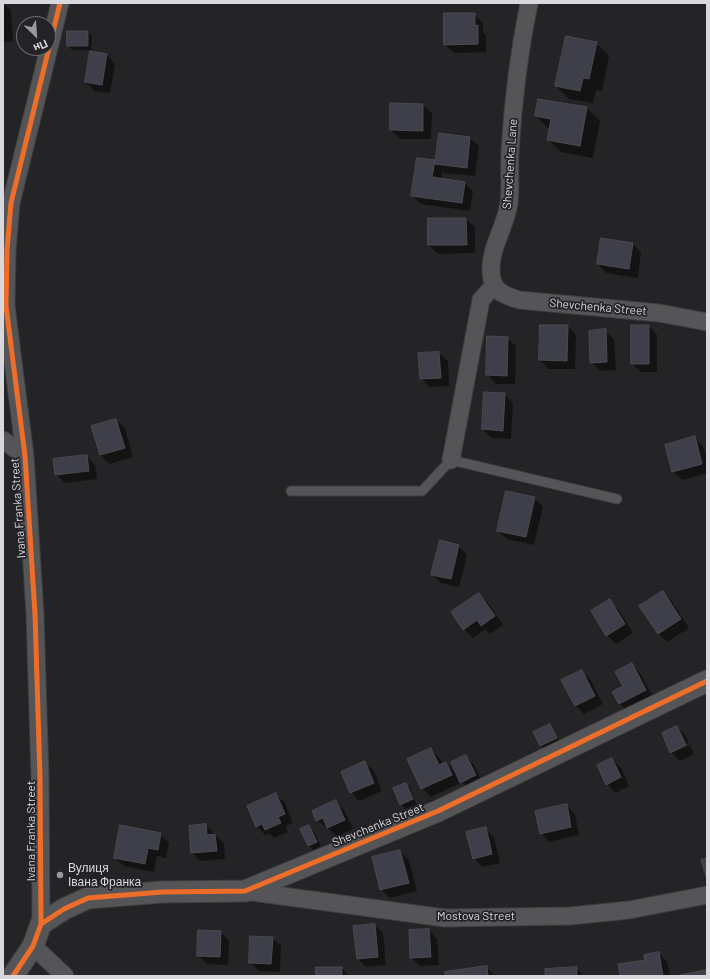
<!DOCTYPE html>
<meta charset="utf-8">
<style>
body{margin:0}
#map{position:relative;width:710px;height:979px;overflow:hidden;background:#242427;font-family:Barlow,sans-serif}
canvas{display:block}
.frame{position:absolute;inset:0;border:4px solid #d9d9dd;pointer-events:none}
.north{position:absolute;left:16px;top:16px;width:40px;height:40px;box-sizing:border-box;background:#232328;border:1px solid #6c6c70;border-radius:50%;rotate:155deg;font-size:11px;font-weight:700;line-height:16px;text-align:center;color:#d9d9dd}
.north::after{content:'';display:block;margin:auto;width:14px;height:18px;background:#9a9a9d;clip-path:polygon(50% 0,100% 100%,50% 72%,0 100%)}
</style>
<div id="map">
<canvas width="710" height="979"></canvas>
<div class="frame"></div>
<div class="north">Пн</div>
</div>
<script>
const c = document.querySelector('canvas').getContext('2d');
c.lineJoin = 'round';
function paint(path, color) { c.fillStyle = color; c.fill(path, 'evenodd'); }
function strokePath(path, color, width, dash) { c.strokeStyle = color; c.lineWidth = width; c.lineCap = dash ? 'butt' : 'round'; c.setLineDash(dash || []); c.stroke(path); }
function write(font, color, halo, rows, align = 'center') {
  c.font = font + ' Barlow,sans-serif'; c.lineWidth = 3.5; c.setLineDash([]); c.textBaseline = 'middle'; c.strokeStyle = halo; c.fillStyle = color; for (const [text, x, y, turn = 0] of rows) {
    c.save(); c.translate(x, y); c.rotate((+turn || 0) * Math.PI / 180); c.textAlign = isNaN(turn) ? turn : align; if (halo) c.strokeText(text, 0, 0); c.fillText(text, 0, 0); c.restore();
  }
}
const shadow = new Path2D(`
 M3,3L11,10L13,41L3,42Z
 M474,14L483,23V32L486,35V52L454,53L445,45Z
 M88,32L92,36L91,50H72L68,45Z
 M596,43L609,56L602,91L596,90L593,103L569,99L556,86Z
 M107,55L115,64L110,93L94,91L86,82Z
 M391,104L423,105L432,113L431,139H400L391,130Z
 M587,108L600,121L593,158L561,152L548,139L549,129L536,116Z
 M440,134L470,138L479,146L475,176L445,173L443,170L441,180L464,183L473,191L470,211L421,204L412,195L434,161L437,164Z
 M429,219H466L475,227V253L438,254L429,245Z
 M633,244L641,253L638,278L606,273L598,264Z
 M568,326L576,335L575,369H548L540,360Z
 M649,326L657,335V372H641L632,364Z
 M605,331L614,339L616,370L600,371L591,362Z
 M507,338L516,346L515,384H496L488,375Z
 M439,353L448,361L449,386L429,387L421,378Z
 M504,394L513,403L511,439L492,438L483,429Z
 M116,420L125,428L133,457L109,464L101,455L93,426Z
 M694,438L703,446L707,460V473L682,480L673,471Z
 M87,456L95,465L97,479L65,483L56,474Z
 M534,498L543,507L534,545L507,539L498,531Z
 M440,542L459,546L467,555L459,587L441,583L432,575Z
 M663,592L671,600L689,628L667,642L658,633Z
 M479,594L488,603L503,625L490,634L485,629L473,638L464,629Z
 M609,601L618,609L633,633L616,644L607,635L592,612Z
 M631,664L640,673L654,699L628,712L620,704L614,692L624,687Z
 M581,671L590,679L603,704L584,714L575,705Z
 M550,725L560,742L545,750L541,745Z
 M677,727L686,736L689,743L674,750V752L690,745L694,754L680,761L671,752Z
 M431,749L439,758L443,764L446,763L457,775L466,756L474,765L483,784L470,791L458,778L460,783L431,797L422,788Z
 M612,759L621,768L629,786L615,793L607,784Z
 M365,763L374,771L382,791L359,801L351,792Z
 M406,784L410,788L416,804L405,809L401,804Z
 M276,795L285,803L293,823L286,826L288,832L274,838L269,833L265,835L257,826Z
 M335,801L344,810L353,829L337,836L317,820Z
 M566,805L575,814L579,835L549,842L541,833Z
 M206,825L224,844L225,859L200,861L192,852Z
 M309,826L313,830L321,846L313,850L309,846L302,830Z
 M485,828L494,837L500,863L483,867L474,859Z
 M160,834L169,843L166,858L157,856L154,872L124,866L115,858Z
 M400,851L409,860L417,891L390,898L381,889Z
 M375,925L383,933L386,965L366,967L358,959Z
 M429,930L437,939L439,965L420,966L411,957Z
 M221,932L229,941L228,965L207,964L198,955Z
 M272,938L281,946L280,972L259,971L250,963Z
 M659,953L667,962L670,976H621Z
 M486,967L495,976H446Z
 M342,968L349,976H317Z
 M576,968L584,976H546Z`);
const building = new Path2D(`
 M444,13H475V26L478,25V44L444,45Z
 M67,31H88V46H67Z
 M566,36L597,42L589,79L583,78L580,91L555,86Z
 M90,51L107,54L102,85L85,82Z
 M538,99L587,107L580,146L547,140L551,119L535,116Z
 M390,103L423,104V131L390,130Z
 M439,133L470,137L467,168L435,164Z
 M417,158L435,160L432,177L465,182L462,203L411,196Z
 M428,218H466L467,245H428Z
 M601,238L633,243L629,269L597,264Z
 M540,325H568L567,361L539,360Z
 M631,325H649V364H631Z
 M606,329L607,362L590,363L589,331Z
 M487,336L508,337L507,376L486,375Z
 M439,352L441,378L420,379L418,353Z
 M484,392L505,393L503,431L482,429Z
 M116,419L125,448L100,455L91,426Z
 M695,436L702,464L672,472L665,445Z
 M87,455L89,471L55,475L53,459Z
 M506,491L535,497L526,537L497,531Z
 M440,540L459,545L451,579L431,575Z
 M663,591L681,619L658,634L639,606Z
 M479,593L495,616L481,626L477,620L463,630L451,612Z
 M610,599L625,624L606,636L591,611Z
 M632,663L646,690L619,704L612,692L623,686L615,672Z
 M582,670L595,696L575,706L561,680Z
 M550,724L557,738L540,746L533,732Z
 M677,726L686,745L670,753L662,733Z
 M431,748L439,765L446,762L452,775L421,789L407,759Z
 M466,755L476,775L460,783L451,762Z
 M612,758L621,777L606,785L597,765Z
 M365,761L374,783L350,793L341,772Z
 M406,783L413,799L400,805L393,788Z
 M276,793L285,814L278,817L281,823L265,830L262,824L256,827L247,806Z
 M336,800L345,820L327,828L323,818L316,821L312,811Z
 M567,804L571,827L540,834L535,811Z
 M206,824L207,835L215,834L217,851L191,853L189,826Z
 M120,825L161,833L158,850L148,848L145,864L114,858Z
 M309,825L317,842L308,846L300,829Z
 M486,827L492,854L473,859L466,832Z
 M400,850L409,883L380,890L372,857Z
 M707,858V879L701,860Z
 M375,924L378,957L357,959L353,926Z
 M429,929L431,957L410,958L409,930Z
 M198,930L221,931L220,957L197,956Z
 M250,936L273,937L271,964L249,963Z
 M659,952L663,976H620L618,964L645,960L644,955Z
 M487,966L488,976H445V972Z
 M316,967H342V976H316Z
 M577,967V976H545V969Z
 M707,970V976H681V975Z`);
const service = new Path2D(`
 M291,491H422L451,460L617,499`);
const minor = new Path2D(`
 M529,3C519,52 513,102 510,151C509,168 511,186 509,203C506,226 490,248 491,270C491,291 503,295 519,300L659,313L707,322
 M3,440L25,456
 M451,460L481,300L494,285
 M245,891L445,918L570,916L629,910L707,895
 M41,924L40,778L35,614L25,456L6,306L7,250L11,203L60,3
 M33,946L65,976`);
const tertiary = new Path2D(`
 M13,976L33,946L41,924L64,909L88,898L162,892L245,891L438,811L707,681`);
const cycleway = new Path2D(`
 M41,924L64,909L88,898L162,892L245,891L438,811L707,681
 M13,976L33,946L41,924L40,778L35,614L25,456L6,306L7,250L11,203L60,3`);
const markers = [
 [60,875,4,"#9a9a9d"]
];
const streetNames = [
 ["Shevchenka Lane",510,164,-86],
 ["Shevchenka Street",598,307,5],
 ["Ivana Franka Street",18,508,-94],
 ["Shevchenka Street",378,825,-22],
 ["Ivana Franka Street",31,831,-90],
 ["Mostova Street",476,916]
];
const poiNames = [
 ["Вулиця",68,868],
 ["Івана Франка",68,882]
];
paint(shadow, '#0007');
paint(building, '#3f3f4a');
strokePath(building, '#4a4b4e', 1);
strokePath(service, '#3f3f41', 11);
strokePath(minor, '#3f3f41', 19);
strokePath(tertiary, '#3f3f41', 23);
strokePath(service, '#555558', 9);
strokePath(minor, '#555558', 17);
strokePath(tertiary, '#555558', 21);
strokePath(cycleway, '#ee6e29', 5);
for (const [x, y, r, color] of markers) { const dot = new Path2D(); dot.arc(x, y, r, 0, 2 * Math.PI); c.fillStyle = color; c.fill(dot); strokePath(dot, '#232328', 1.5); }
write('12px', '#d9d9dd', '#232328', streetNames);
write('12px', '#d9d9dd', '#232328', poiNames, 'left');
</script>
